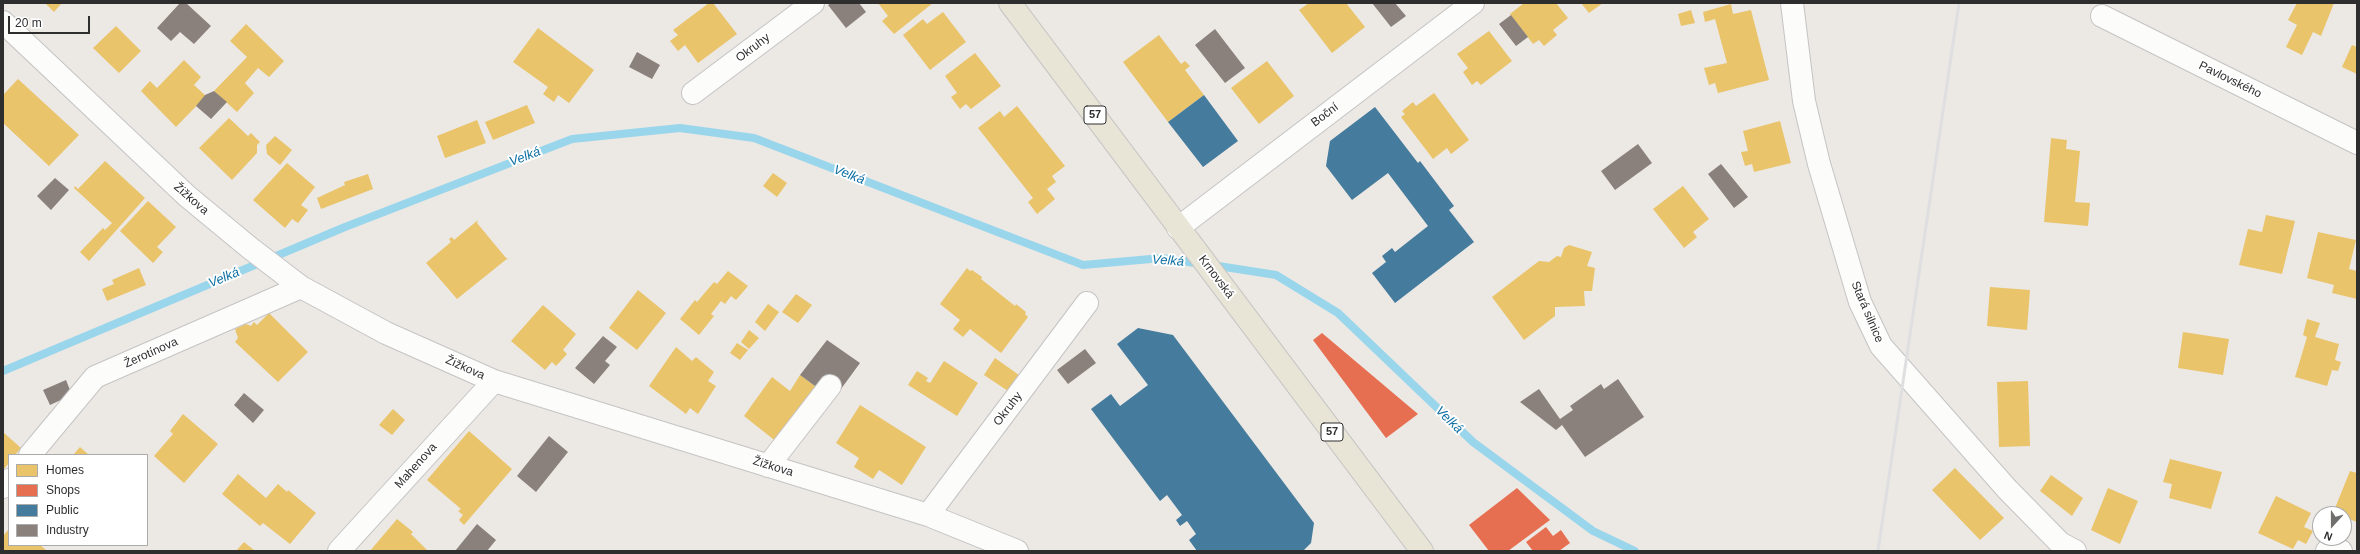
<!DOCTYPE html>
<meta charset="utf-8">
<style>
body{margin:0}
#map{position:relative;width:2360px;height:554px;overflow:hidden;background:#ece8e4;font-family:Helvetica,sans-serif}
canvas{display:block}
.frame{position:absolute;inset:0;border:4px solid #2e2e2e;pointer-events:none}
.legend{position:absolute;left:8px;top:454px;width:140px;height:92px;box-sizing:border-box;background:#fff;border:1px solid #ababab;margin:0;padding:5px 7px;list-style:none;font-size:12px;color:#2e2e2e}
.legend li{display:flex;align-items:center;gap:8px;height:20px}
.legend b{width:20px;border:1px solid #ababab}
.north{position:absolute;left:2312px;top:506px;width:40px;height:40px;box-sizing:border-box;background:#fff;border:1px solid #ababab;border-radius:50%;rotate:201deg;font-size:11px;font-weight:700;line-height:16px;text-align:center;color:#2e2e2e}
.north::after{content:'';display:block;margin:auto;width:14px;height:18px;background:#706f6e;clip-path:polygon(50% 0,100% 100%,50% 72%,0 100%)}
.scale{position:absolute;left:8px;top:16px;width:82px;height:18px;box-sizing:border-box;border:2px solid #2e2e2e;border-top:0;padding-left:5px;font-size:12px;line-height:14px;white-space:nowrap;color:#2e2e2e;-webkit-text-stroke:3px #fff;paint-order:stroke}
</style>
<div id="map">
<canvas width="2360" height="554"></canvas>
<div class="frame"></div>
<ul class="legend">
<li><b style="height:11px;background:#e9c46a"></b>Homes</li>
<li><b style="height:11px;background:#e76f51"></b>Shops</li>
<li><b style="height:11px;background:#457b9d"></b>Public</li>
<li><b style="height:11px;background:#8a817c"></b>Industry</li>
</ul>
<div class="north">N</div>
<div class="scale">20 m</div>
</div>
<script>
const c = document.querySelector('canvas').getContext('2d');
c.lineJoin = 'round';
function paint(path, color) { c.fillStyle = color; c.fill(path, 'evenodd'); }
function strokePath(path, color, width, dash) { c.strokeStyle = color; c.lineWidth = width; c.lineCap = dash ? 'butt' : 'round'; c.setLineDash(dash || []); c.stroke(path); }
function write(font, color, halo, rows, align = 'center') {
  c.font = font + ' Helvetica,sans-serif'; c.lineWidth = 4; c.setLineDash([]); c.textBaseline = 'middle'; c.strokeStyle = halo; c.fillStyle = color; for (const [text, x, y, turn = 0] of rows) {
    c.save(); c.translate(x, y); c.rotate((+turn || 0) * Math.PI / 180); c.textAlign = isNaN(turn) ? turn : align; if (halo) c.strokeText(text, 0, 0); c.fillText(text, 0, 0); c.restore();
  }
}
const homes = new Path2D(`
 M45,3H62L54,12Z
 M709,3H713L737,34L698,63L685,45L678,51L670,41L678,35L673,30Z
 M878,3H933L894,34L882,21L888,16Z
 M1309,3H1346L1365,27L1332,53L1299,10Z
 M1524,3H1556L1568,18L1553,30L1557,35L1544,46L1539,40L1533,44L1510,14Z
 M1581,3H1603L1589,13Z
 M2297,3H2334L2321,36L2313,32L2302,55L2286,47L2297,25L2288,20Z
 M1731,4L1733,14L1751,10L1769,80L1718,93L1715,83L1709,85L1704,68L1727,63L1715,19L1705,22L1703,12Z
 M1691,10L1695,23L1681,26L1678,14Z
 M943,12L966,42L930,70L903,35L923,19L927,24Z
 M246,24L284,61L269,77L258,68L245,83L254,93L237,112L214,91L247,57L230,41Z
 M116,26L141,51L119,73L93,48Z
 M538,28L594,70L569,103L558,95L554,102L543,94L548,87L513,62Z
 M1489,31L1512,61L1481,85L1477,81L1472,85L1463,72L1468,68L1457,54Z
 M1159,35L1181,64L1185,61L1190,66L1185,70L1204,95L1168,122L1123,62Z
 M2352,45L2357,47V74L2342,67Z
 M975,53L1001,86L971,109L966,104L960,109L951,97L957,93L945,76Z
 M184,60L201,77L194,85L206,96L176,127L141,91L150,81L157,88Z
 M1267,61L1294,96L1259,124L1231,88Z
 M18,79L79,135L49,166L3,123V95Z
 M1434,93L1469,140L1451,154L1447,148L1433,159L1401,117L1405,114L1402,111L1413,102L1416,106Z
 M527,105L535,123L493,140L485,122Z
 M1017,106L1065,166L1052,176L1056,182L1047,189L1055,199L1037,214L1028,202L1033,198L978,128L1000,111L1004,117Z
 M229,118L248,136L251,133L260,142L257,145V153L232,180L199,148Z
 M477,120L486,143L445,158L437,136Z
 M1780,121L1791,163L1754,172L1752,164L1745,166L1741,152L1748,151L1743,131Z
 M275,136L292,150L280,165L267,154L266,145Z
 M2051,138L2067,140L2066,149L2080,151L2075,202L2090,203L2088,226L2044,222Z
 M105,161L145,198L89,261L80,252L103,228L105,230L112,223L74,188L75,186L78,189Z
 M287,163L315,187L301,205L308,210L298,223L292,219L285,228L253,200Z
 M773,173L787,183L777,197L763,186Z
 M368,174L373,189L321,209L317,198L345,185L344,182Z
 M1683,186L1709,219L1693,232L1697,237L1684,248L1653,209Z
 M148,201L176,227L157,247L163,252L153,263L120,231Z
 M2266,215L2295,221L2282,274L2239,265L2248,229L2262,232Z
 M478,220L477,223L506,258H508L457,299L426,263L451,242L449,239L452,237L454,240Z
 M2318,232L2356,240L2349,269L2357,271V299L2332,293L2334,285L2307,278Z
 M1569,245L1592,252L1587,266L1595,268L1592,291H1584L1585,306L1555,307V316L1524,340L1492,297L1539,261L1549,262L1557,256L1561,257L1564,248Z
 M139,268L146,285L107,301L102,289L114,284L112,280Z
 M967,268L970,271L972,270L982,277L981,279L1015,306L1016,304L1026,312L1025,314L1028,317L1001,353L970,329L963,337L953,329L960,320L940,304Z
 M728,271L748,286L736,300L731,296L725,304L721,301L711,314L714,316L699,335L680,319L695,300L697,302L714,282L717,284Z
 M1990,287L2030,290L2027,330L1987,326Z
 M638,290L666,313L637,350L609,328Z
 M796,294L812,305L798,323L782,312Z
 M768,304L779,312L765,331L755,322Z
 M543,305L576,334L563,350L567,354L556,366L552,362L545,370L511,341Z
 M269,313L308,352L278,382L235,342L238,338L235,329L246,324L251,326L254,322L257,325Z
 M2307,319L2320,323L2315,337L2339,344L2335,360L2341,362L2338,371L2332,370L2327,386L2295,377L2307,337L2303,335Z
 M749,330L759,338L749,349L741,342Z
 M2183,332L2229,339L2223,375L2178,368Z
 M737,343L748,350L740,360L730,353Z
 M676,347L692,361L696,357L714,372L708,381L716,386L698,414L690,408L686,414L649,386Z
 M995,358L1019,375L1008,391L984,375Z
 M944,361L978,383L957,416L908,385L917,371L928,378L926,381L930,383Z
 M800,375L819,389L778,443L744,416L772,377L790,391Z
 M2028,381L2030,446L1999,447L1997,382Z
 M860,405L926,447L902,485L879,470L873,479L854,467L859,458L836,443Z
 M393,409L405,420L392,435L379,425Z
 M183,414L218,444L184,483L154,456L173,434L170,431Z
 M469,431L512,469L464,525L459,520L463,515L458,511L461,509L427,480Z
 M3,432L21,448L15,455H9V463L3,470Z
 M80,447L89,455H73Z
 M2170,459L2222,472L2211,509L2169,498L2172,484L2163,482Z
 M1955,468L2004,518L1980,540L1932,490Z
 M2350,471L2357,473V522L2344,517V514L2333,513Z
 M238,474L266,498L278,484L287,492L288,490L316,513L290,544L263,523L260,526L222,494Z
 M2051,475L2083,498L2072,516L2040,491Z
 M2108,488L2138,501L2120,544L2091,530Z
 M2276,496L2311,513L2304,527L2313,531L2306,544L2298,540L2293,549L2258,533Z
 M397,519L413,532L411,534L428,551H370Z
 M9,529V545H40L46,550L3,551V536Z
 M244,542L255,551H236Z`);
const shops = new Path2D(`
 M1322,333L1418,414L1386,438L1313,340Z
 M1517,488L1550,520L1508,551H1489L1469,525Z
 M1546,527L1553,536L1561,530L1570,543L1559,551H1533L1526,542Z`);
const public = new Path2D(`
 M1204,95L1238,141L1203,167L1168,122Z
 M1375,107L1418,163L1420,161L1454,206L1449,210L1474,242L1395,303L1372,273L1386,262L1382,256L1392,248L1395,252L1428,226L1388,173L1352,200L1326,166L1330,141Z
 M1138,328L1173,335L1314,523L1311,543L1303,551H1197L1189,540L1196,534L1187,521L1180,526L1176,520L1182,515L1167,495L1160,501L1091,409L1111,394L1120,406L1148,385L1117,344Z`);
const industry = new Path2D(`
 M180,3H186L211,26L194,44L180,32L171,41L157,28Z
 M831,3H859L866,12L846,28L828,5Z
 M1372,3H1395L1406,16L1391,27Z
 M1511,15L1528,37L1516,46L1499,24Z
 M1215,29L1245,68L1225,83L1195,45Z
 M637,52L660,65L652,79L629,67Z
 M214,91L227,102L211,119L196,106L205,95Z
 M1638,144L1652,163L1615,190L1601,171Z
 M1721,164L1748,197L1734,208L1708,174Z
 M55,178L69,190L51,210L37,196Z
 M603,336L617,347L605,361L610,365L594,384L575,368Z
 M827,340L860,363L841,389L828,379L831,373L819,389L800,375Z
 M1085,349L1096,363L1068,384L1057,370Z
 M1618,379L1644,417L1585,457L1562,425L1556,430L1520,402L1539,389L1560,419L1573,410L1570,406L1601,384L1604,389Z
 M66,380L70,390L63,399L50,405L43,390Z
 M244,393L264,410L253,423L234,405Z
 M549,436L568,452L536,492L517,476Z
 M477,524L496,540L487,551H455Z`);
const stream = new Path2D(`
 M1212,265L1276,275L1338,313L1473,442L1593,531L1635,551
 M3,371L345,227L572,139L680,128L754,138L1083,265L1162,258L1201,264`);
const minor = new Path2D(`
 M1792,3L1804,101L1819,164L1860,302L1881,346L2007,489L2060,543L2075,551
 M2102,16L2357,143
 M3,22L187,196L250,248L301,287L386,333L494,381L928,515L1017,551
 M693,93L813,3
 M1178,228L1473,3
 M30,455L95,377L301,287
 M768,466L830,386
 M3,487L9,480
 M928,515L1087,303
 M339,551L494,381
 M2327,551L2331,547L2341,551`);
const primary = new Path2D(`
 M1010,3L1422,551`);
const rail = new Path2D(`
 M1878,551L1959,3`);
const shields = [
 [1095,115,22],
 [1332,432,22]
];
const shieldNames = [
 ["57",1095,115],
 ["57",1332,432]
];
const streetNames = [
 ["Okruhy",753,48,-37],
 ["Pavlovského",2230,80,26],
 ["Boční",1325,115,-37],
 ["Žižkova",191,199,41],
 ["Krnovská",1216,277,53],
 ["Stará silnice",1867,312,67],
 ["Žerotínova",151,353,-24],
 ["Žižkova",465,368,24],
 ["Okruhy",1008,409,-53],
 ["Mahenova",416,466,-48],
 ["Žižkova",773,467,17]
];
const waterNames = [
 ["Velká",525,157,-21],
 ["Velká",849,175,21],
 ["Velká",1168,261,4],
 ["Velká",224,278,-23],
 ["Velká",1449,420,44]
];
paint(homes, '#e9c46a');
paint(shops, '#e76f51');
paint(public, '#457b9d');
paint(industry, '#8a817c');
strokePath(stream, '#99d6ec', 8);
strokePath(minor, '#c5c4c5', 24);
strokePath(primary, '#c6c5c4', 24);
strokePath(minor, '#fcfcfb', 22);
strokePath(primary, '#e8e4d6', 22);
strokePath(rail, '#dfdfe1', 3);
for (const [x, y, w] of shields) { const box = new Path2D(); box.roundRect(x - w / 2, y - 9, w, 18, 3); c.fillStyle = '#fff'; c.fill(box); strokePath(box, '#2e2e2e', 1); }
write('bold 11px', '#2e2e2e', null, shieldNames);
write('12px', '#2e2e2e', '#fff', streetNames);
write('italic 13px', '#0d6fa3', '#fff', waterNames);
</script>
